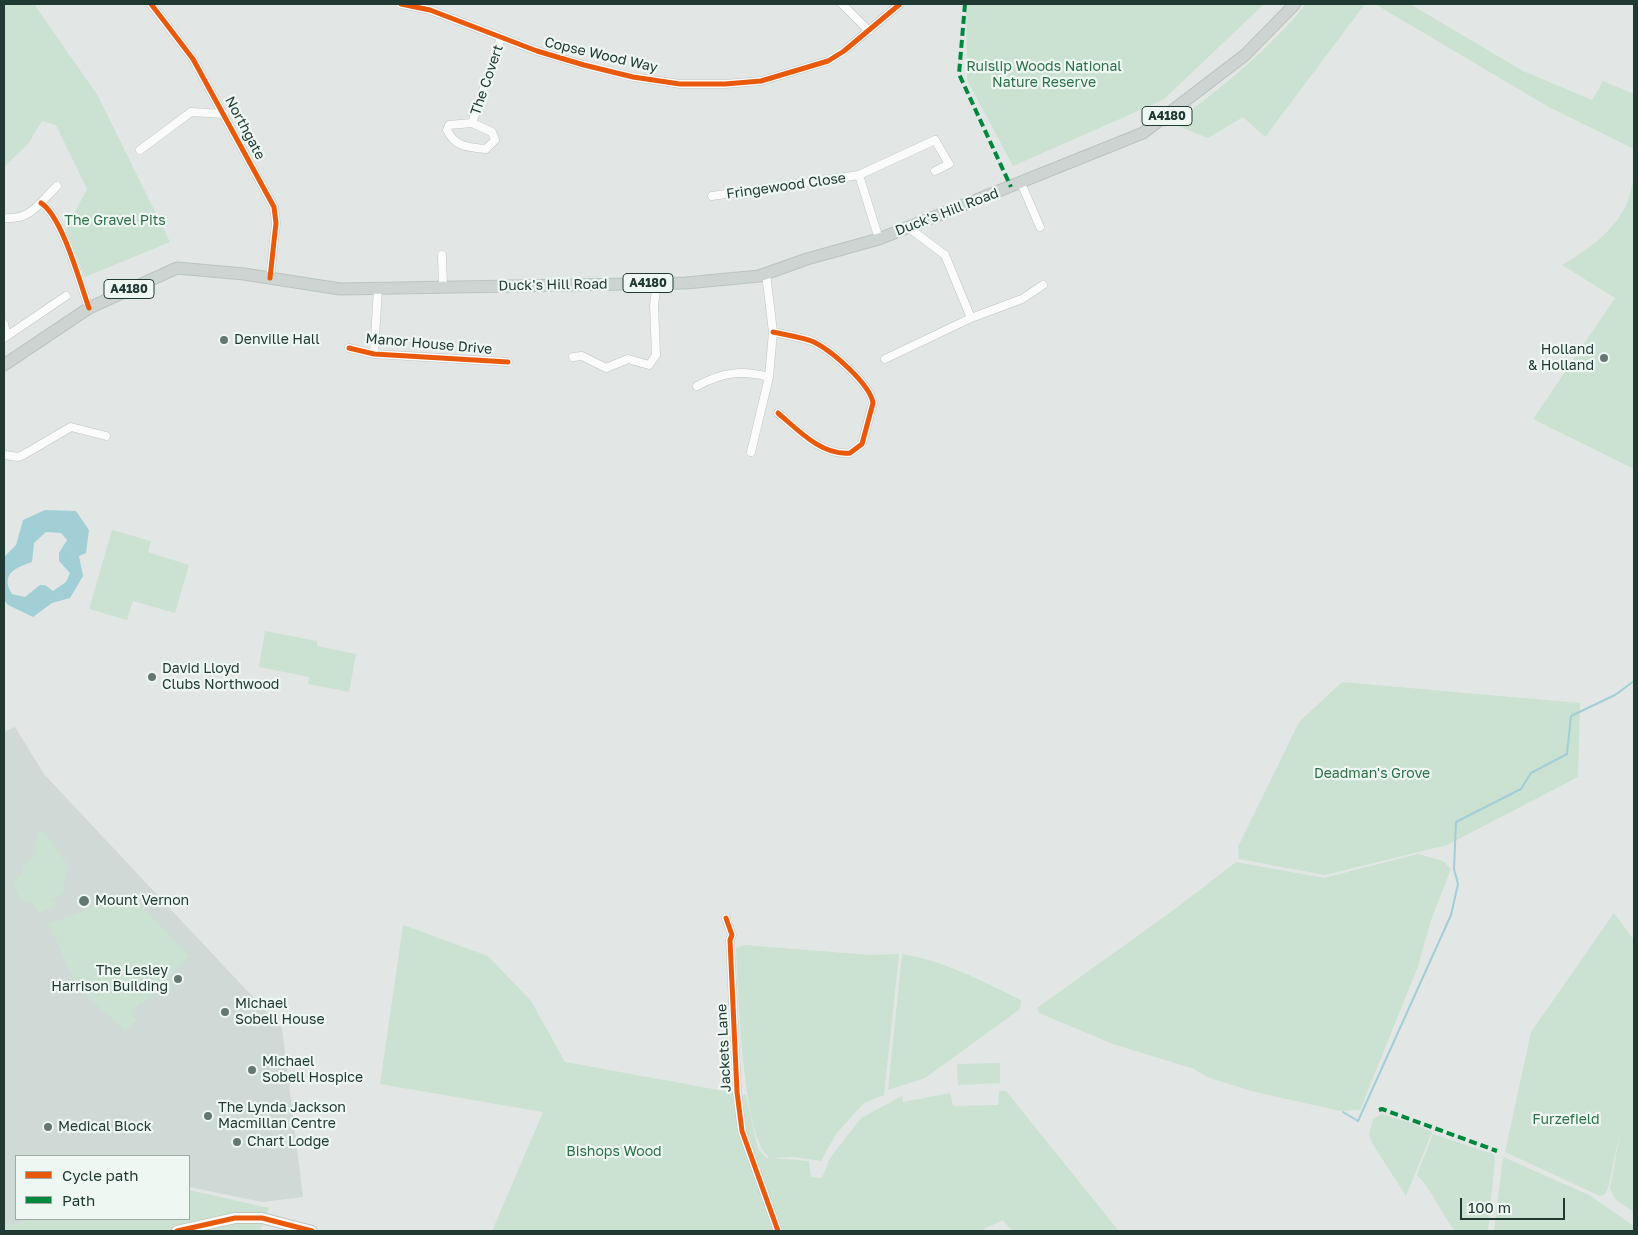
<!DOCTYPE html>
<style>
body{margin:0}
#map{position:relative;width:1638px;height:1235px;overflow:hidden;background:#e2e7e5;font-family:"Golos Text",sans-serif}
canvas{display:block}
.frame{position:absolute;inset:0;border:5px solid #203a33;pointer-events:none}
.legend{position:absolute;left:15px;top:1155px;width:175px;height:65px;box-sizing:border-box;background:#eff7f3;border:1px solid #9caba6;margin:0;padding:6px 9px;list-style:none;font-size:15px;color:#203a33}
.legend li{display:flex;align-items:center;gap:10px;height:25px}
.legend b{width:25px;border:1px solid #9caba6}
.scale{position:absolute;left:1460px;top:1198px;width:105px;height:22px;box-sizing:border-box;border:2px solid #203a33;border-top:0;padding-left:6px;font-size:15px;line-height:18px;white-space:nowrap;color:#203a33;-webkit-text-stroke:4px #eff7f3;paint-order:stroke}
</style>
<div id="map">
<canvas width="1638" height="1235"></canvas>
<div class="frame"></div>
<ul class="legend">
<li><b style="height:6px;background:#e8590c"></b>Cycle path</li>
<li><b style="height:6px;background:#00873e"></b>Path</li>
</ul>
<div class="scale">100 m</div>
</div>
<script>
const c = document.querySelector('canvas').getContext('2d');
c.lineJoin = 'round';
function paint(path, color) { c.fillStyle = color; c.fill(path, 'evenodd'); }
function strokePath(path, color, width, dash) { c.strokeStyle = color; c.lineWidth = width; c.lineCap = dash ? 'butt' : 'round'; c.setLineDash(dash || []); c.stroke(path); }
function write(font, color, halo, rows, align = 'center') {
  c.font = font + ' "Golos Text",sans-serif'; c.lineWidth = 4.5; c.setLineDash([]); c.textBaseline = 'middle'; c.strokeStyle = halo; c.fillStyle = color; for (const [text, x, y, turn = 0] of rows) {
    c.save(); c.translate(x, y); c.rotate((+turn || 0) * Math.PI / 180); c.textAlign = isNaN(turn) ? turn : align; if (halo) c.strokeText(text, 0, 0); c.fillText(text, 0, 0); c.restore();
  }
}
const built = new Path2D(`
 M15,727L44,774L282,1028L303,1197L262,1202L189,1187V1156H16V1219H30L17,1224L4,1225V732Z`);
const green = new Path2D(`
 M4,4H34L98,96L170,242L85,277L66,229L87,189L56,125L42,121L28,144L4,167Z
 M966,4H1264L1163,100L1013,166L967,80Z
 M1306,4H1365L1265,137L1243,117L1208,138L1173,124C1221,88 1268,51 1306,4Z
 M1375,4H1410L1523,71L1592,100L1603,81L1634,94V149L1547,106Z
 M1634,178V469L1533,419L1615,298L1562,265C1586,251 1609,235 1623,211C1629,202 1631,188 1634,178Z
 M112,530L151,541L148,552L189,565L175,613L133,601L127,620L89,609Z
 M265,631L317,641V646L356,654L349,692L308,684L309,677L259,667Z
 M1342,682L1580,703L1578,777L1447,845L1325,875L1239,859L1238,847L1299,722Z
 M38,829L48,836L69,867L63,886L66,891L52,900L56,906L38,913L32,903L20,900L13,881L22,875L23,867L35,854Z
 M1418,854L1443,861L1451,869L1431,920L1417,969L1360,1110L1340,1111L1251,1091L1207,1077L1194,1069L1113,1044L1039,1013L1037,1008L1175,909L1236,862L1324,878Z
 M129,893L189,956L143,1004L141,1002L131,1013L137,1020L125,1031L84,994L72,977L49,924Z
 M1614,913L1634,940V1212L1616,1200L1610,1189L1621,1128L1608,1188L1605,1194L1600,1196L1505,1152L1531,1032Z
 M403,925L488,956L531,1001L565,1062L746,1095L758,1149L767,1158L769,1157C742,1139 738,984 736,948L745,945L870,955L899,954L884,1095L864,1103L836,1134L821,1161L795,1157L771,1158L809,1161L811,1177L822,1178L830,1158L861,1118L902,1096L903,1102L950,1093L953,1106L998,1105L999,1091H1006L1118,1230L1012,1231L1003,1220L980,1231H492L543,1112L380,1084Z
 M902,954C944,960 983,982 1021,1000L1020,1009L925,1078L888,1090Z
 M1000,1063V1083L958,1085L957,1064Z
 M1382,1114L1411,1123L1432,1132L1406,1196L1372,1143L1369,1134L1373,1119Z
 M1433,1134L1493,1154L1495,1158L1488,1231H1455C1440,1213 1434,1192 1417,1175Z
 M1503,1157L1589,1195L1634,1226V1231H1494Z
 M189,1190L269,1208L260,1231H4V1225L17,1224L30,1219H189Z`);
const water = new Path2D(`
 M45,510L76,511L89,530L86,553L79,556L83,576L70,598L52,603L33,617L8,605L4,600V557L16,545L23,520ZM46,532L61,533L67,540L59,553V561L70,573L66,582L53,591L45,585H40L25,597L12,594C0,574 15,568 32,562L34,543Z`);
const stream = new Path2D(`
 M1343,1112L1358,1121L1451,915L1458,884L1454,869L1456,822L1521,789L1531,773L1567,754L1571,716L1615,695L1634,681`);
const street = new Path2D(`
 M151,4L193,59L274,207L276,223L270,278
 M401,4L430,10L537,51L584,65L633,77L680,84H725L761,81L828,61L844,51L900,4
 M842,4L869,31
 M472,123L492,132L495,140L486,149C468,147 456,148 447,130L449,125L472,123L501,38
 M140,150L191,112L224,114
 M859,175L879,239
 M1021,183L1040,227
 M712,196L859,175L935,140L949,164L935,171
 M41,203C62,216 80,283 89,308
 M4,218C32,220 39,203 57,186
 M909,228L945,255L971,318
 M442,255L443,287
 M4,324L7,335
 M773,332C786,335 802,337 814,342C832,351 870,384 873,403L862,444L850,453C822,456 798,430 778,413
 M4,338L66,296
 M349,348L374,354L508,362
 M374,354L378,288
 M573,357L582,356L606,368L628,359L649,365L656,355L654,305L657,283
 M885,359L971,318L1022,299L1043,285
 M697,386C723,372 741,370 769,377
 M751,452L769,377L773,332L766,274
 M4,455L18,457L23,455L71,427L106,436
 M726,918L732,935L730,940L737,1092L742,1131L778,1231`);
const secondary = new Path2D(`
 M177,1231L235,1218H262L312,1231`);
const primary = new Path2D(`
 M4,365L89,308L177,268L244,274L340,289L686,283L759,276L807,259L879,239L1143,133L1245,55L1295,4`);
const quiet = new Path2D(`
 M965,4L959,74L1011,187
 M1379,1110L1382,1109L1497,1151`);
const cycleway = new Path2D(`
 M151,4L193,59L274,207L276,223L270,278
 M401,4L430,10L537,51L584,65L633,77L680,84H725L761,81L828,61L844,51L900,4
 M41,203C62,216 80,283 89,308
 M773,332C786,335 802,337 814,342C832,351 870,384 873,403L862,444L850,453C822,456 798,430 778,413
 M349,348L374,354L508,362
 M726,918L732,935L730,940L737,1092L742,1131L778,1231
 M177,1231L235,1218H262L312,1231`);
const markers = [
 [224,340,5,"#647771"],
 [1604,358,5,"#647771"],
 [152,677,5,"#647771"],
 [84,901,6,"#647771"],
 [178,979,5,"#647771"],
 [225,1012,5,"#647771"],
 [252,1070,5,"#647771"],
 [208,1116,5,"#647771"],
 [48,1127,5,"#647771"],
 [237,1142,5,"#647771"]
];
const shields = [
 [1167,116,50],
 [648,283,50],
 [129,289,50]
];
const shieldNames = [
 ["A4180",1167,116],
 ["A4180",648,283],
 ["A4180",129,289]
];
const streetNames = [
 ["Copse Wood Way",601,55,13],
 ["The Covert",487,80,-71],
 ["Northgate",245,128,62],
 ["Fringewood Close",786,186,-8],
 ["Duck's Hill Road",947,212,-21],
 ["Duck's Hill Road",553,285,-1],
 ["Manor House Drive",429,344,5],
 ["Jackets Lane",724,1048,-93]
];
const parkNames = [
 ["Ruislip Woods National",1044,67],
 ["Nature Reserve",1044,83],
 ["The Gravel Pits",115,221],
 ["Deadman's Grove",1372,774],
 ["Furzefield",1566,1120],
 ["Bishops Wood",614,1152]
];
const poiNames = [
 ["Denville Hall",234,340],
 ["Holland",1594,350,"right"],
 ["& Holland",1594,366,"right"],
 ["David Lloyd",162,669],
 ["Clubs Northwood",162,685],
 ["Mount Vernon",95,901],
 ["The Lesley",168,971,"right"],
 ["Harrison Building",168,987,"right"],
 ["Michael",235,1004],
 ["Sobell House",235,1020],
 ["Michael",262,1062],
 ["Sobell Hospice",262,1078],
 ["The Lynda Jackson",218,1108],
 ["Macmillan Centre",218,1124],
 ["Medical Block",58,1127],
 ["Chart Lodge",247,1142]
];
paint(built, '#cfd9d5');
paint(green, '#cbe1d2');
paint(water, '#a2ced6');
strokePath(stream, '#a2ced6', 2);
strokePath(street, '#bfc4c2', 9);
strokePath(secondary, '#bec5c2', 12);
strokePath(primary, '#bbc4c1', 13);
strokePath(street, '#fbfbfb', 8);
strokePath(secondary, '#fbfbfb', 10);
strokePath(primary, '#cdd4d2', 11);
strokePath(quiet, '#00873e', 4, [8, 4]);
strokePath(cycleway, '#e8590c', 5);
for (const [x, y, r, color] of markers) { const dot = new Path2D(); dot.arc(x, y, r, 0, 2 * Math.PI); c.fillStyle = color; c.fill(dot); strokePath(dot, '#eff7f3', 2); }
for (const [x, y, w] of shields) { const box = new Path2D(); box.roundRect(x - w / 2, y - 9.5, w, 19, 4); c.fillStyle = '#eff7f3'; c.fill(box); strokePath(box, '#203a33', 1); }
write('bold 12px', '#203a33', null, shieldNames);
write('14px', '#203a33', '#eff7f3', streetNames);
write('14px', '#2b7046', '#eff7f3', parkNames);
write('14px', '#203a33', '#eff7f3', poiNames, 'left');
</script>
